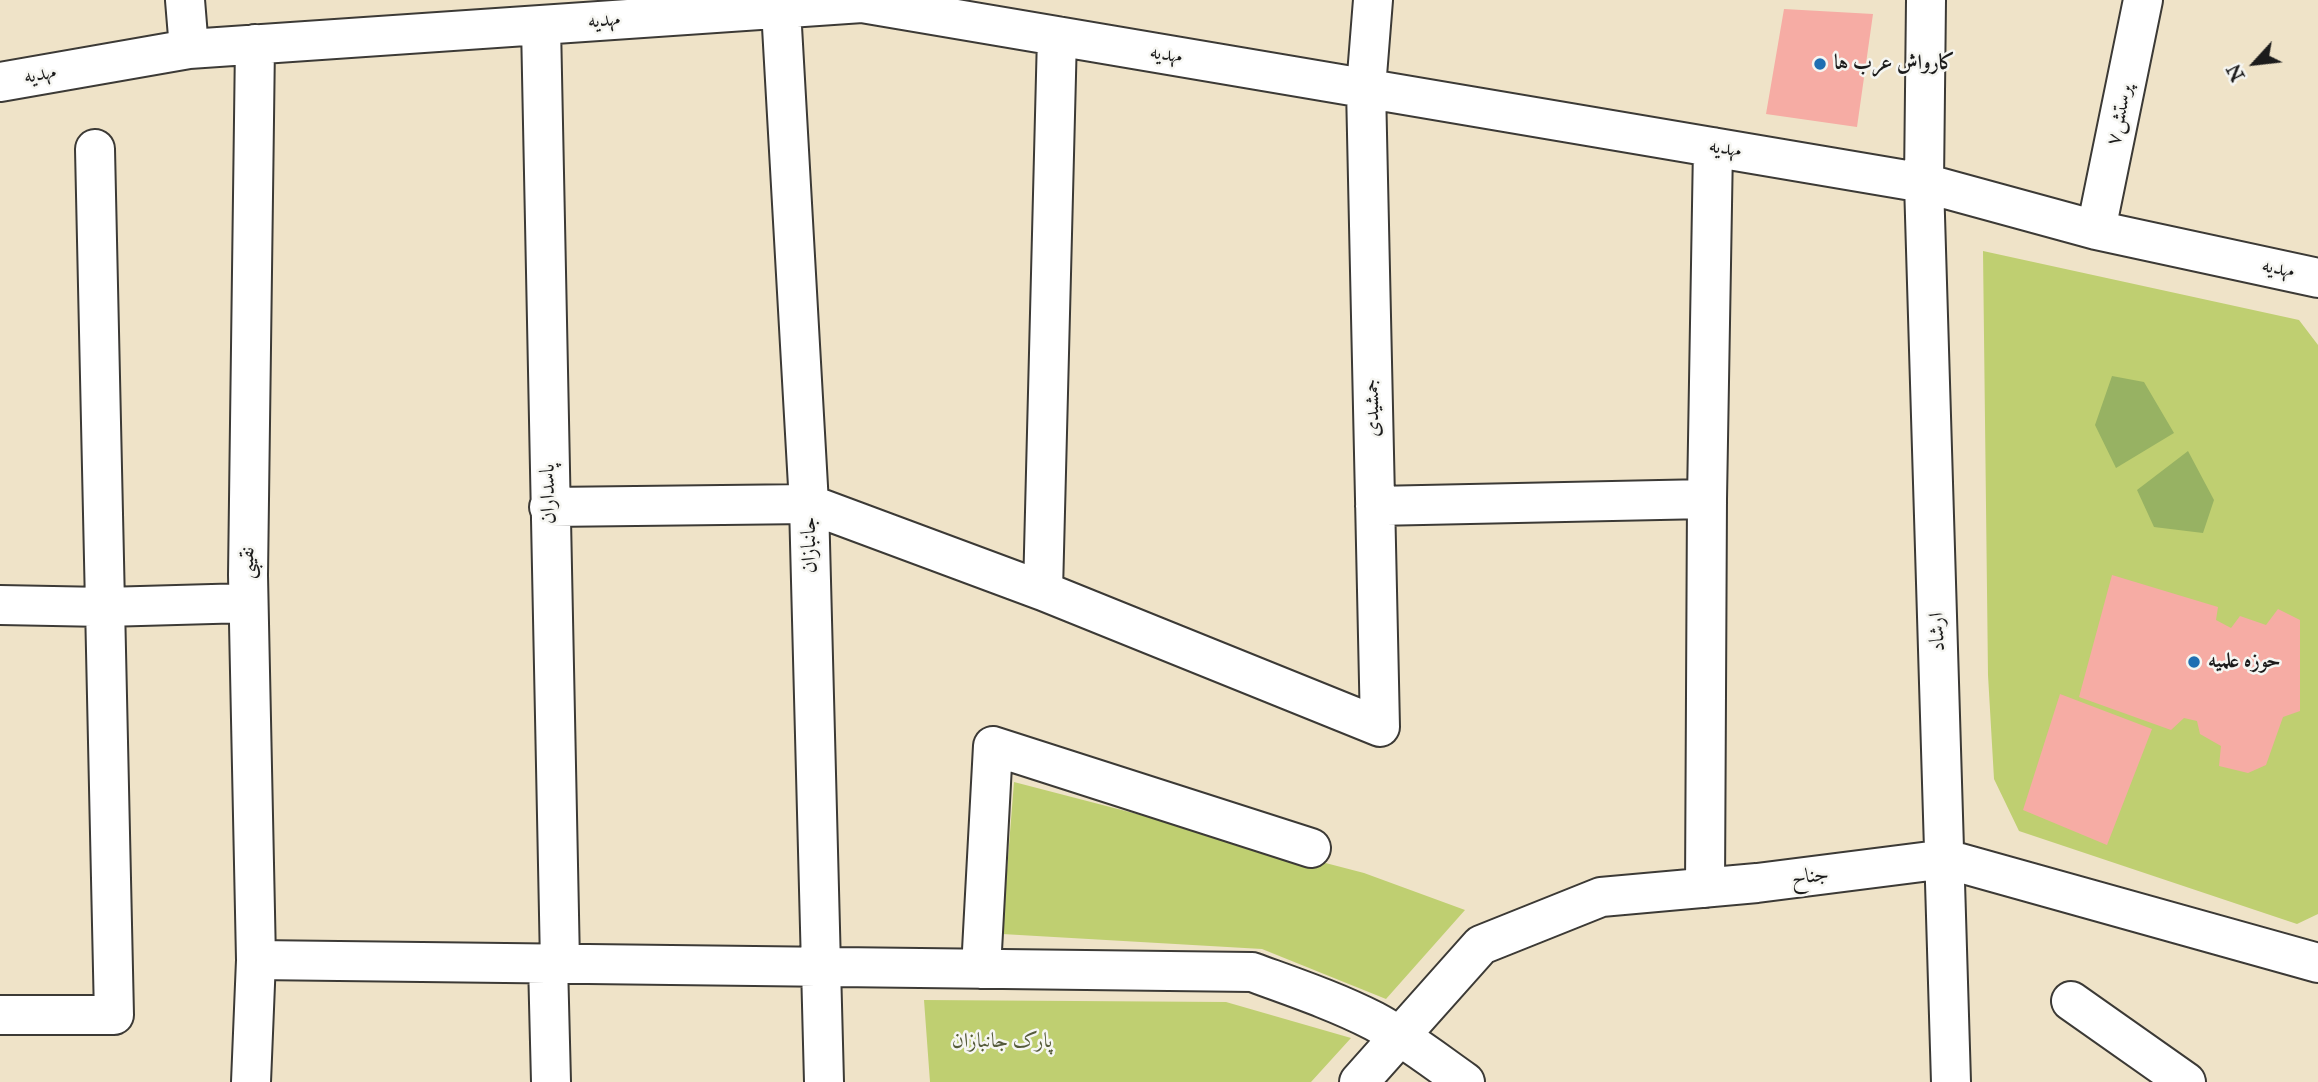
<!DOCTYPE html>
<meta charset="utf-8">
<style>
body{margin:0}
#map{position:relative;width:2318px;height:1082px;overflow:hidden;background:#efe3c8;font-family:"IM FELL Great Primer",serif}
canvas{display:block}
.north{position:absolute;left:2220px;top:28px;width:70px;height:70px;-webkit-text-stroke:5px #f6f6f2;paint-order:stroke;rotate:243deg;font-size:19px;font-weight:700;line-height:28px;text-align:center;color:#1c1c1c}
.north::after{content:'';display:block;margin:auto;width:24px;height:32px;background:#1c1c1c;clip-path:polygon(50% 0,100% 100%,50% 72%,0 100%)}
</style>
<div id="map">
<canvas width="2318" height="1082"></canvas>
<div class="north">N</div>
</div>
<script>
const c = document.querySelector('canvas').getContext('2d');
c.lineJoin = 'round';
function paint(path, color) { c.fillStyle = color; c.fill(path, 'evenodd'); }
function strokePath(path, color, width, dash) { c.strokeStyle = color; c.lineWidth = width; c.lineCap = dash ? 'butt' : 'round'; c.setLineDash(dash || []); c.stroke(path); }
function write(font, color, halo, rows, align = 'center') {
  c.font = font + ' "IM FELL Great Primer",Amiri,serif'; c.lineWidth = 5; c.setLineDash([]); c.textBaseline = 'middle'; c.strokeStyle = halo; c.fillStyle = color; for (const [text, x, y, turn = 0] of rows) {
    c.save(); c.translate(x, y); c.rotate((+turn || 0) * Math.PI / 180); c.textAlign = isNaN(turn) ? turn : align; if (halo) c.strokeText(text, 0, 0); c.fillText(text, 0, 0); c.restore();
  }
}
const green = new Path2D(`
 M1983,251L2299,320L2318,345V914L2297,924L2019,831L1994,779L1988,675Z
 M1014,782L1364,873L1465,910L1386,999L1262,949L1002,934Z
 M924,1000L1226,1002L1351,1038L1311,1082H930Z`);
const forest = new Path2D(`
 M2112,376L2144,382L2174,433L2116,468L2095,425Z
 M2188,451L2214,500L2203,533L2154,527L2137,490Z`);
const building = new Path2D(`
 M1784,9L1873,14L1857,127L1766,114Z
 M2112,575L2218,607L2216,620L2231,628L2240,616L2266,625L2278,609L2300,620V711L2283,717L2266,765L2248,773L2219,766L2221,746L2200,734L2197,721L2184,718L2171,730L2079,697Z
 M2060,694L2152,729L2107,845L2023,810Z`);
const minor = new Path2D(`
 M185,0L189,49
 M1926,0L1924,183L1951,1082
 M781,9L809,504L824,1082
 M541,25L560,963
 M0,82L189,49L862,3L1924,183L2096,230L2318,278
 M2096,230L2143,0
 M1375,506L1707,499
 M549,507L809,504L1043,591L1380,727L1366,88L1373,0
 M1043,591L1057,36
 M0,605L105,607L248,603
 M1705,888L1707,499L1713,147
 M256,960L1252,972C1293,987 1335,1001 1374,1021C1406,1038 1435,1061 1465,1082
 M548,963L551,1082
 M981,969L993,746L1311,848
 M2071,1001L2186,1082
 M0,1015H114L95,149
 M251,1082L256,960L248,575L255,44
 M1359,1082L1481,945L1601,897L1757,883L1946,859L2318,963`);
const markers = [
 [1820,64,7,"#1f6fb2"],
 [2194,662,7,"#1f6fb2"]
];
const streetNames = [
 ["مهدیه",604,21,-4],
 ["مهدیه",1166,55,9],
 ["مهدیه",40,75,-10],
 ["پرستش۷",2120,115,-78],
 ["مهدیه",1725,149,10],
 ["مهدیه",2278,269,12],
 ["جمشیدی",1373,408,-91],
 ["پاسداران",549,494,-91],
 ["جانبازان",810,545,-91],
 ["نقیبی",248,563,-89],
 ["ارشاد",1938,632,-92],
 ["جناح",1810,877,-7]
];
const poiNames = [
 ["کارواش عرب ها",1834,64],
 ["حوزه علمیه",2208,662]
];
const parkNames = [
 ["پارک جانبازان",1002,1042]
];
paint(green, '#bfcf71');
paint(forest, '#97b263');
paint(building, '#f6aca4');
strokePath(minor, '#3c3a36', 42);
strokePath(minor, '#fff', 38);
for (const [x, y, r, color] of markers) { const dot = new Path2D(); dot.arc(x, y, r, 0, 2 * Math.PI); c.fillStyle = color; c.fill(dot); strokePath(dot, '#f6f6f2', 2.5); }
write('21px', '#1c1c1c', '#f6f6f2', streetNames);
write('bold 21px', '#1c1c1c', '#f6f6f2', poiNames, 'left');
write('21px', '#555b3a', '#f6f6f2', parkNames);
</script>
